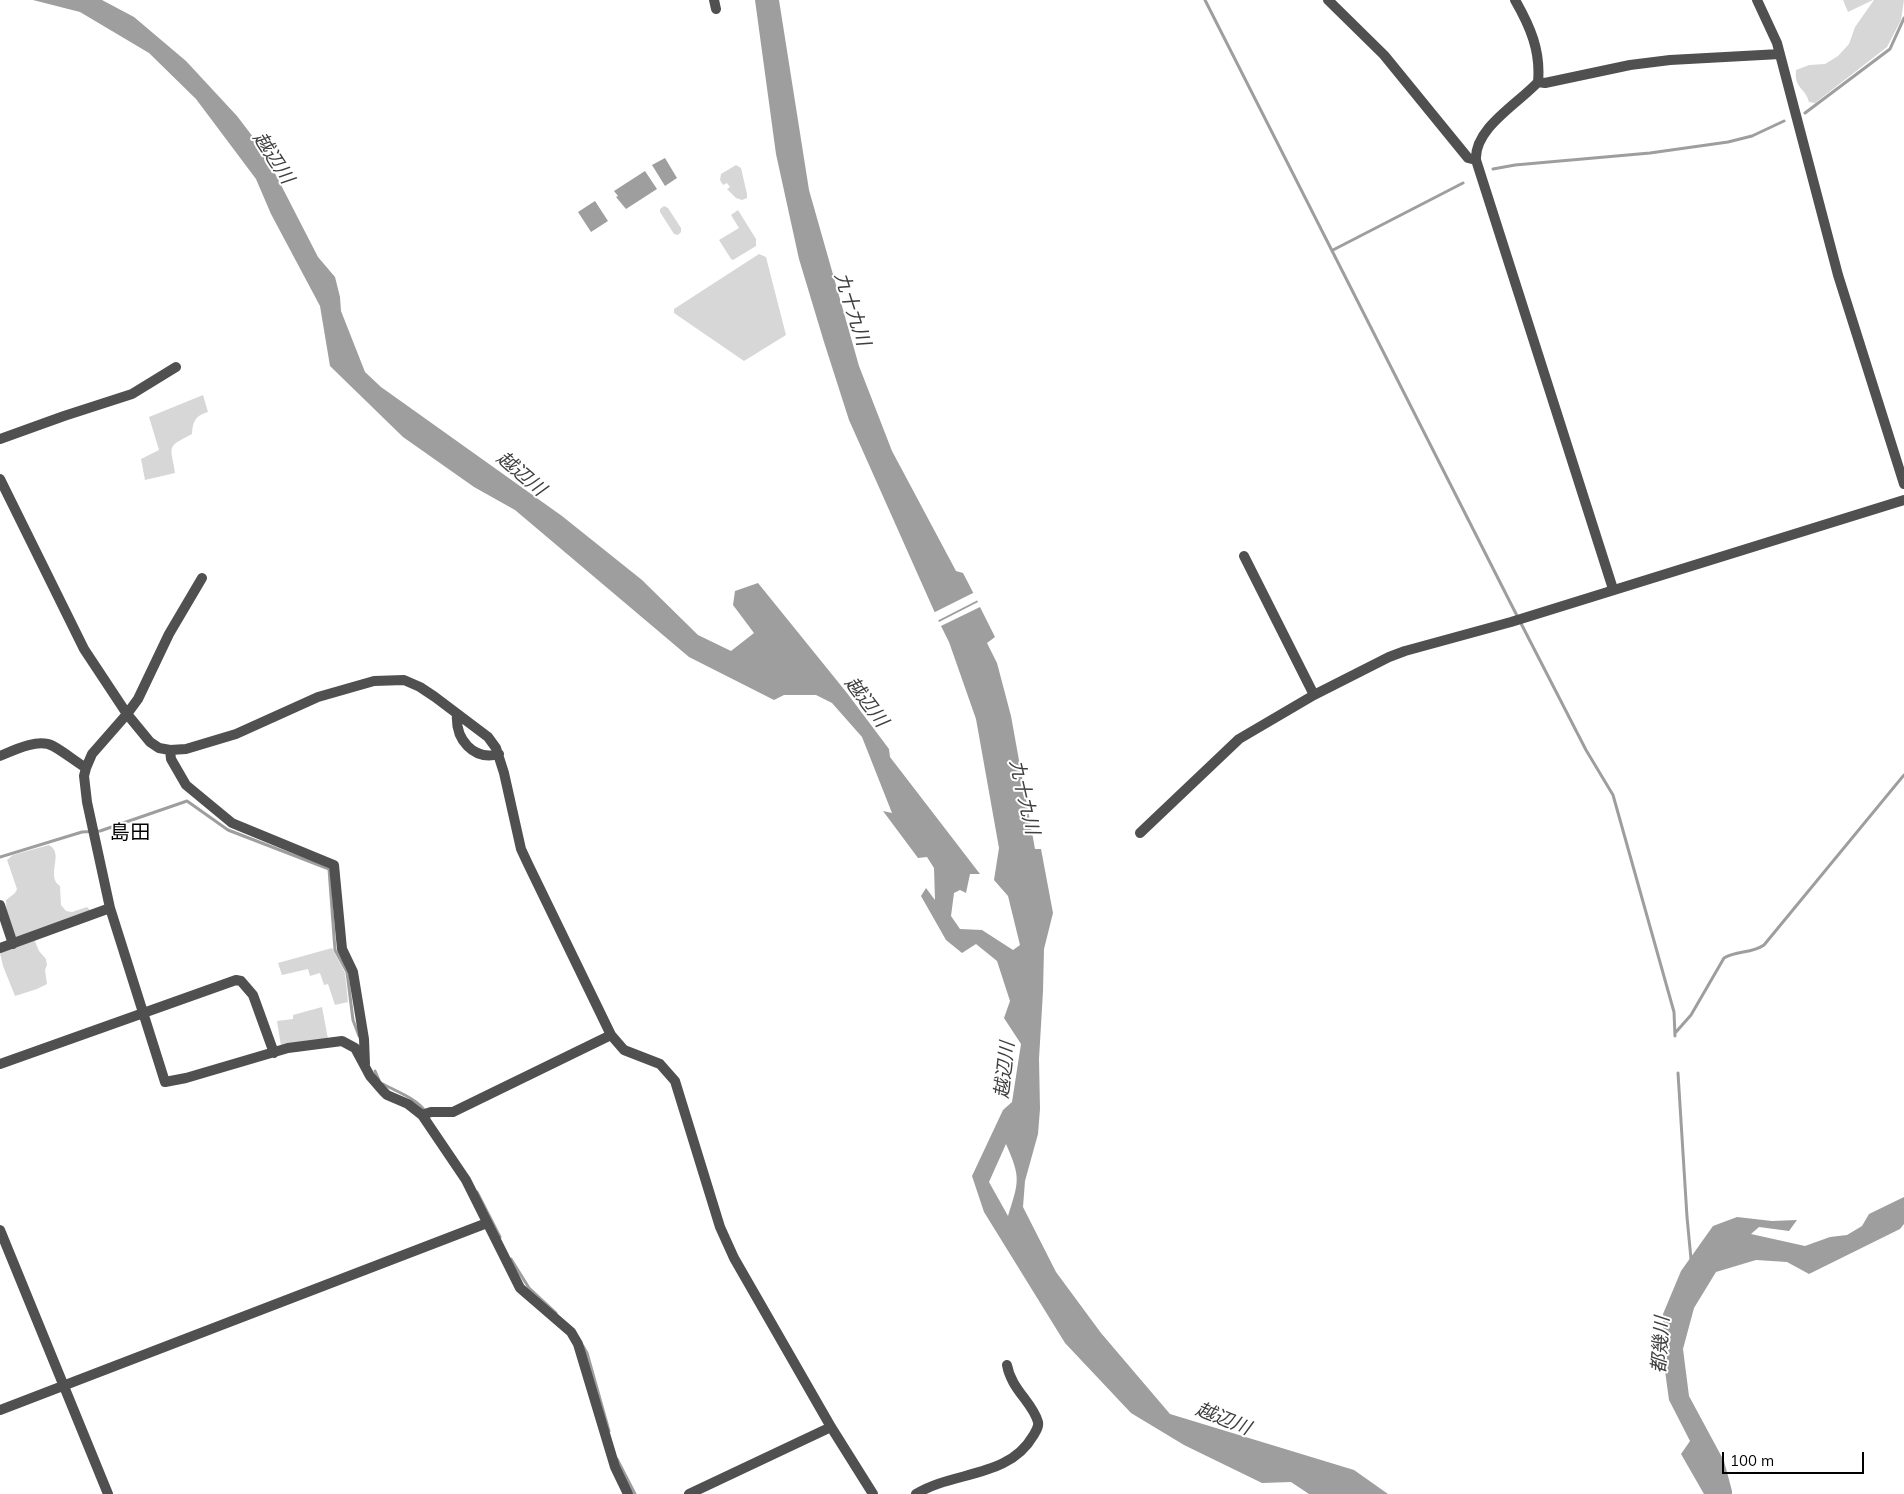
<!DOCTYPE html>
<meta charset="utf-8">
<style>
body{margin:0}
#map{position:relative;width:1904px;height:1494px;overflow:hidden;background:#fff;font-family:Mulish,sans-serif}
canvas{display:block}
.scale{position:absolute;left:1722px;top:1452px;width:142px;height:22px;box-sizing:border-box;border:2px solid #000;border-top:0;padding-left:6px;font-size:15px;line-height:18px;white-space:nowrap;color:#000;-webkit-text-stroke:4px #fff;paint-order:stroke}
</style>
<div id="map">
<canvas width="1904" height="1494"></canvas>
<div class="scale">100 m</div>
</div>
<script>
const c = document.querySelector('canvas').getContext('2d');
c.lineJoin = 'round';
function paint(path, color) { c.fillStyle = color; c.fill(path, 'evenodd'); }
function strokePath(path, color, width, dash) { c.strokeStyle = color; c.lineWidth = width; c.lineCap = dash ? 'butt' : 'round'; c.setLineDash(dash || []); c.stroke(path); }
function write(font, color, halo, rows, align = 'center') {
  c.font = font + ' Mulish,"Noto Sans JP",sans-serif'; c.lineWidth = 4; c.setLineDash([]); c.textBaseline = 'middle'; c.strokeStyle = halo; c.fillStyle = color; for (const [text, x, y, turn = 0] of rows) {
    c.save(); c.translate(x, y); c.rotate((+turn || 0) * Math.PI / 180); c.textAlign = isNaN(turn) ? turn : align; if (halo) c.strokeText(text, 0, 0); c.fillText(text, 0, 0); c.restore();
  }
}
const green = new Path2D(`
 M1843,0H1873L1848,12Z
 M1874,0H1904L1901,20L1887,47L1815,103L1809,102C1805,87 1794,89 1796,70L1809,65L1825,64L1838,56L1849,44L1855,27Z
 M736,165L741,168L747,194V198L742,200L736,198L727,189L730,187L727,183L723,185L720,180L721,174Z
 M664,206L668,208L681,228V232L678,235L674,234L660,212V209Z
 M738,210L756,239V246L733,260L731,259L719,240L739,228L731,215Z
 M759,254L766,257L786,335L744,361L674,313V309Z
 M203,395L208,412C195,416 193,421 192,434C165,448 171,445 175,473L145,480L141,459L159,450L149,417Z
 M49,845C65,853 45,876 60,886L61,905L66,911L72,912L87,907L91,911L34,939L39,951L46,959L47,965L45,970L47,984L37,989L15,996L3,966L0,953V951L8,948L6,900L15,893L17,889L7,860L13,855Z
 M332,948L345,973L348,1002L335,1005L328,984L324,985L320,973L310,976L308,969L282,975L278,963Z
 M322,1007L328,1039L281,1046L277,1021L293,1019V1015Z`);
const water = new Path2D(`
 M33,0H102L134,17L186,61L237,116L263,150L318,257L335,277L340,297L341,311L365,372L381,387L562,516L642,580L698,635L731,651L754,633L733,605L735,591L758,583L847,693L889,749L890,757L980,874H970L966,893L960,890L954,893L951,916L960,929L982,930L1013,950L1020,945L1008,896L994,880L999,848L976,719L949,642L941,626L980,607L995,637L987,643L997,663L1011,716L1035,849H1041L1053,913L1044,949L1043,991L1039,1059L1040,1109L1038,1134L1025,1181L1023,1207L1056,1272L1101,1333L1170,1414L1354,1470L1388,1494H1309L1291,1482L1262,1483L1184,1445L1131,1413L1065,1343L984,1212L972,1176L1003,1110L1012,1102L1021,1044L1004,1018L1010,1001L997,961L976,944L962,953L946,940L921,896L926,888L935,900L934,868L927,857L918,858L883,811L892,813L862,737L832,703L816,695H784L774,700L689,657L515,510L474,487L403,437L330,366L320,306L271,214L256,179L196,99L149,53L80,12ZM1006,1144C1021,1178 1019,1181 1008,1216L989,1182Z
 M755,0H779L809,190L859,366L892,451L956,571L963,573L978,602L939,622L849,420L824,342L799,259L776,154Z
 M665,158L677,178L665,186L652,165Z
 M645,171L657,189L626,209L616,197L618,196L614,191Z
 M595,201L608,221L591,232L578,212Z
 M1904,1197V1224L1900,1229L1809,1274L1787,1262L1756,1260L1716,1272L1694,1308L1683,1349L1689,1396L1724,1461L1732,1491V1494H1704L1681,1454L1690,1441L1669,1400L1663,1356V1314L1681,1271L1713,1226L1737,1217L1772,1221L1797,1220L1789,1231L1759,1227L1751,1234L1805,1246L1830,1237L1847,1235L1862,1226L1869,1214Z`);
const pier = new Path2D(`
 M975,592L978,600L937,621L933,613Z`);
const stream = new Path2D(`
 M1205,0L1510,602L1586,750L1613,795L1674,1012L1675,1036
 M1805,113L1890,49L1904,18
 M1493,169L1515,165L1650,153L1728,142L1752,136L1784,121
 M1333,250L1463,183
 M0,857L82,832L100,831L187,801L228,830L329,869L335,950L347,972L353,1020L359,1036
 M1676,1032L1691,1015L1724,958C1737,950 1751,954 1764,945L1904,775
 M375,1071L379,1080
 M1678,1073L1687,1217L1691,1259
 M383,1084C397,1092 416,1098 425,1111
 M477,1192L500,1237
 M511,1259L529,1288L556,1313
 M583,1346L587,1353L609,1431
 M617,1459L635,1494`);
const minor = new Path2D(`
 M714,0L716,9
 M1328,0L1384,55L1468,158L1476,160
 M1515,0C1530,26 1541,51 1538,82C1519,103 1474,128 1476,160L1613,589
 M1757,0L1777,43L1838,275L1904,484
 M1538,82L1545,83L1630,65L1670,60L1780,54
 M0,439L64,416L132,394L176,367
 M0,479L84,649L127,714L150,742L159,748L170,750L186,749L236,734L318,697L374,681L404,680L420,687L435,697L488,737L496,748L504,773L521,849L528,864L611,1035L624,1050L660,1064L675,1081L720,1227L734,1258L831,1427L873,1494
 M1244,556L1314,695
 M202,578L169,634L138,699L127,714L92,754L86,768L84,776L87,802L110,908L165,1082L186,1078L288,1048L342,1041L355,1048L370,1076L383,1091L387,1095L408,1104L422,1115L466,1180L520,1288L571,1332L578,1344L615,1467L628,1494
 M457,714C455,739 473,761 499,754
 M170,750L171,759L186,785L232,823L334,865L342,949L353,972L364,1039L365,1064
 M0,756C14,750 38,738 53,746C64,752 75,761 86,768
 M1140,833L1239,739L1314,695L1389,657L1405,651L1511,622L1904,500
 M0,905L13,944
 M0,948L110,908
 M0,1064L236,980L241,981L253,995L274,1053
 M422,1115L431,1112H453L611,1035
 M0,1230L108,1494
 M0,1410L487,1223
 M689,1494L831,1427
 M916,1494C953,1471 1009,1478 1033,1436C1036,1431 1039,1427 1038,1422C1033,1403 1011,1389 1007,1365`);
const waterNames = [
 ["越辺川",273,158,57],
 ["九十九川",852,309,72],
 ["越辺川",521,474,40],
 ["越辺川",866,702,53],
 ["九十九川",1024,797,77],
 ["越辺川",1005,1070,-84],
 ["都幾川",1661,1345,-86],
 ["越辺川",1223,1419,22]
];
const quarterNames = [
 ["島田",130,833]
];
paint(green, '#d7d7d7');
paint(water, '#9e9e9e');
paint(pier, '#fff');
strokePath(stream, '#9e9e9e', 3);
strokePath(minor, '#505050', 10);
write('italic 19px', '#3f3f3f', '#fff', waterNames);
write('20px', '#000', '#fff', quarterNames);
</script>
